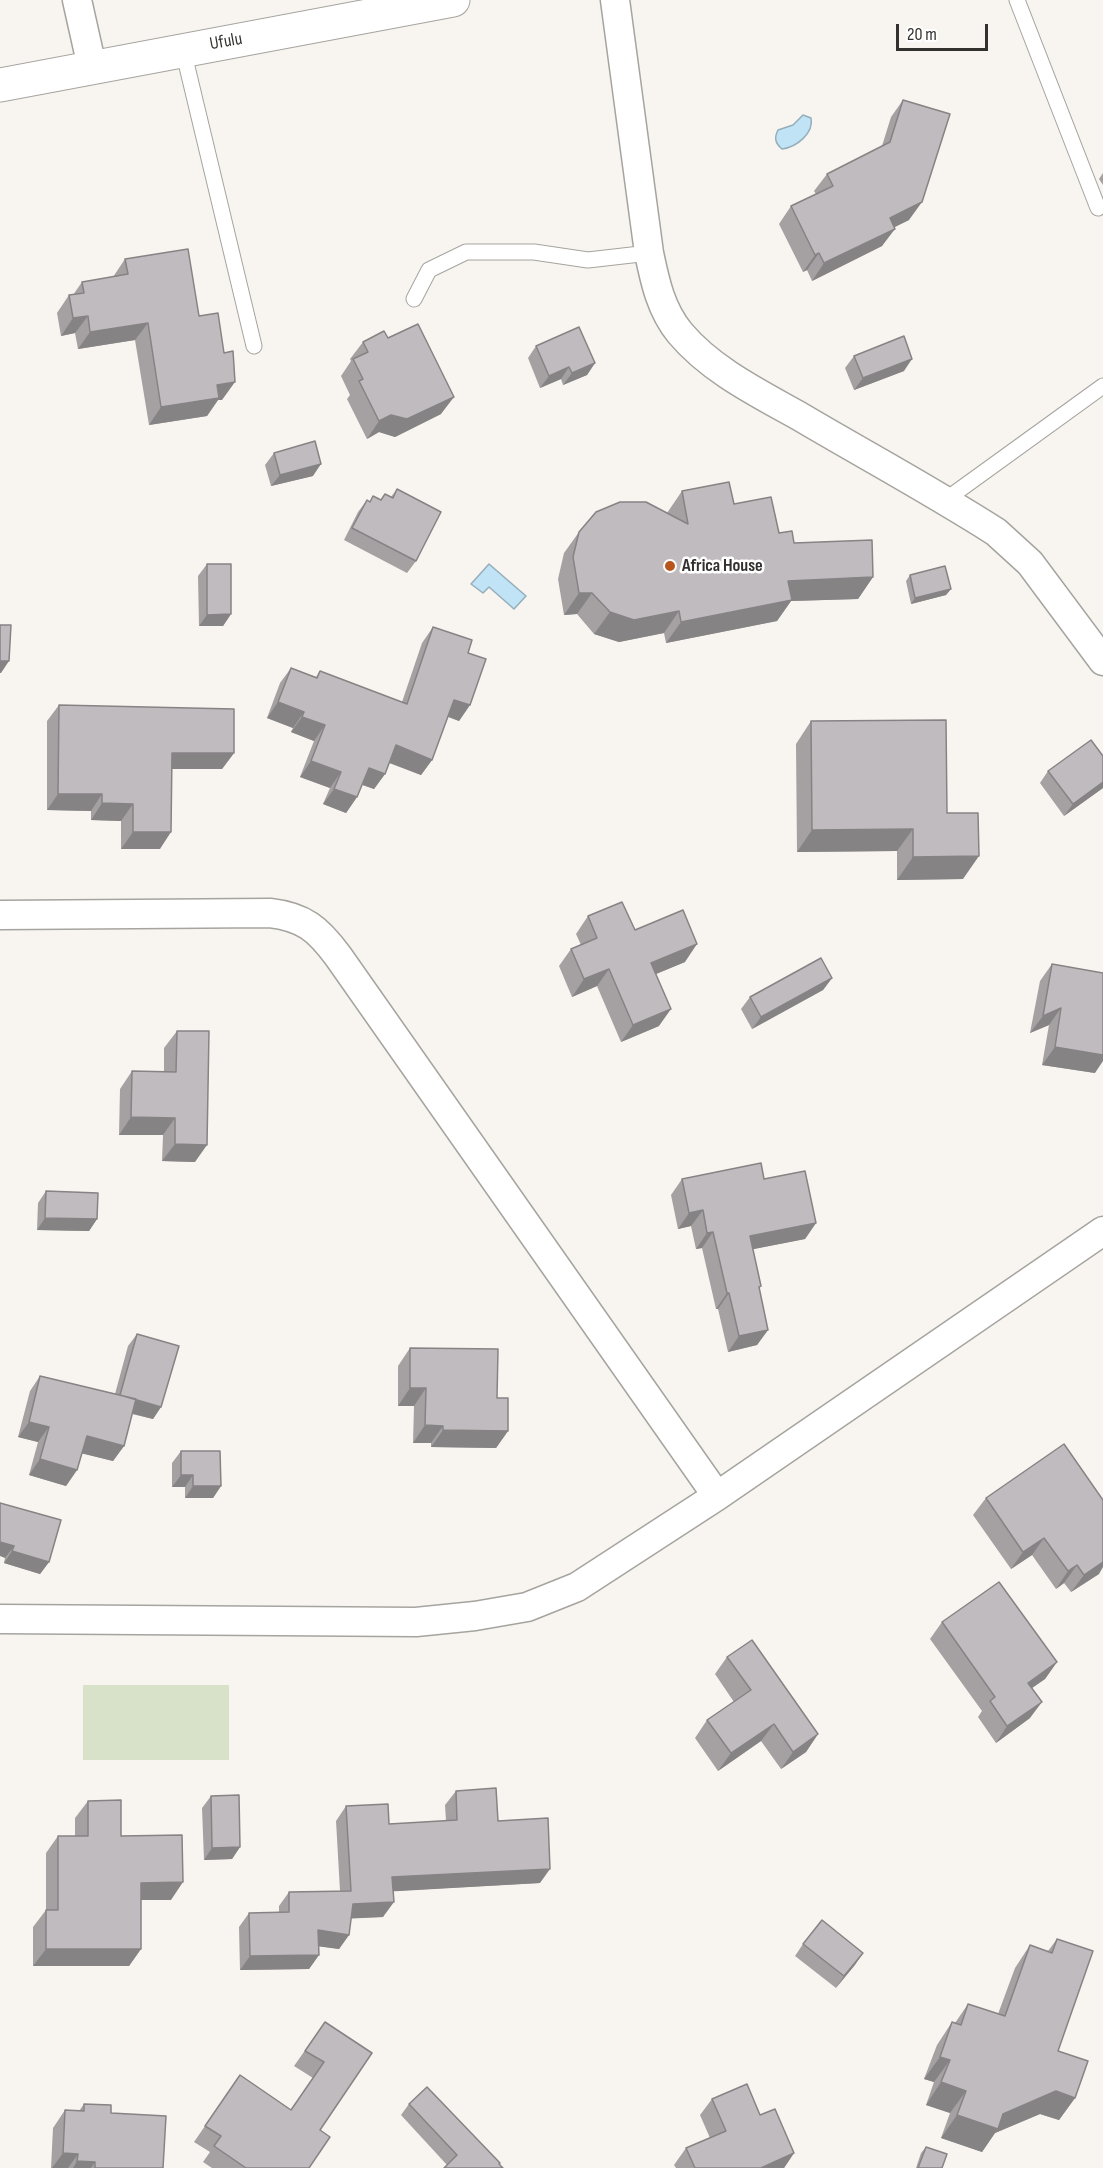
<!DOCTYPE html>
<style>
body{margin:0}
#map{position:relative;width:1103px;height:2168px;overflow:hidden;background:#f8f5f0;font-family:"Sofia Sans Condensed",sans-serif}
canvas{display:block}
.scale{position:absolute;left:896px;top:24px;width:92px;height:27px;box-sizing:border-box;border:3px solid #32312f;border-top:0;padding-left:8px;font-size:18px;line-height:21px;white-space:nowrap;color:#32312f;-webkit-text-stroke:4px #fff;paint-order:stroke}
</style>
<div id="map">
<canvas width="1103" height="2168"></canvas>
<div class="scale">20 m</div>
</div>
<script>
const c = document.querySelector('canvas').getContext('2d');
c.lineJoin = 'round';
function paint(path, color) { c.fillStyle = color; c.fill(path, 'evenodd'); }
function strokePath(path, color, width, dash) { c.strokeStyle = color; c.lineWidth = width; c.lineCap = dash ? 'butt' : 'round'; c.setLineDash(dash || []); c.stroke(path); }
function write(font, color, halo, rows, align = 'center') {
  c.font = font + ' "Sofia Sans Condensed",sans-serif'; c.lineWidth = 5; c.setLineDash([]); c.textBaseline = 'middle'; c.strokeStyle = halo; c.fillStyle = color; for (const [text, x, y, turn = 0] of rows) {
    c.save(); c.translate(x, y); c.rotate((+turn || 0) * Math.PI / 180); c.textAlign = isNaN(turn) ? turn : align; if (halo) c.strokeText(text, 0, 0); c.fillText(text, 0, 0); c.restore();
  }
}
const green = new Path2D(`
 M83,1685H229V1760H83Z`);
const water = new Path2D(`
 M803,115L811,118C814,133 797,147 782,149C775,143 774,138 778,130L793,125Z
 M489,564L526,596L514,609L489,587L483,593L471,584Z`);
const service = new Path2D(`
 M1017,0L1098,208
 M183,50L254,346
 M414,299L429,270L466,252H534L588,260L649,253
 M944,501L1103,386`);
const minor = new Path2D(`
 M77,0L92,67
 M615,0L649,253C655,282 661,310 680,333C711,370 758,393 799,416C865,455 932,491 996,532L1030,563L1103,661
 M0,915L270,913C304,917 318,929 338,956L717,1496
 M0,1619L416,1622L475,1616L527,1607L577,1587L717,1496L1103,1231`);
const tertiary = new Path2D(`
 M0,85L453,0`);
const wall = new Path2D(`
 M903,100L909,220L894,227L882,246L812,281L807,270L803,272L779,224L791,206L816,194L814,191L827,174L882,146L891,117Z
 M1103,173V185L1099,179Z
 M125,259L199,316L222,400H218L207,416L149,425L135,340L78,349L75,333L61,336L57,313L69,295H73L82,282L113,277Z
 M388,338L441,414L395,437L379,432L367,439L347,399L350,395L341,376L351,361L350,359L363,342Z
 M536,346L595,363L587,375L563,385L561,379L540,388L528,358Z
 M854,356L904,371L854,390L845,368Z
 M274,453L313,476L271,486L265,465Z
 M397,489L416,561L407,573L344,540L358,512L367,500L369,501L381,500L385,494L391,497Z
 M682,491L734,504L794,543L873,577L858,599L791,601L777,621L666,643L664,633L619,642L594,634L577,614L564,615L558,579L564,553L579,532L667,513Z
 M207,564L231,614L223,626H199L198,576Z
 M910,575L951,589L946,595L911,604L906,581Z
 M433,627L468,653L470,705L459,721L448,717L432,760L421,775L389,763L385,774L374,789L362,785L357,797L346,813L323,804L330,788L300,777L314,741L291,732L293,728L267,718L280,683L291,668L316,677L320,671L402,702L422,643Z
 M59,705L234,753L222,769H172L160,849H121V821L91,820V811L47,810V721Z
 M811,721L947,813L963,879L897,880V851L797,852L796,744Z
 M1048,771L1103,788L1064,816L1040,783Z
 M588,916L635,930L685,962L656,974L659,1026L621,1042L597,986L572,997L559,966L571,949L581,945L576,934Z
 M1052,964L1095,1073L1042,1065L1049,1025L1030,1033L1040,981Z
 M832,978L823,990L752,1029L741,1009L750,997Z
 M177,1031L195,1162L162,1161L163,1135H119L120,1089L132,1071L164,1072V1048Z
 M682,1179H764L816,1223L805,1239L753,1249L761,1286L759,1288L768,1330L757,1345L728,1352L718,1309H716L702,1248L696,1249L691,1226L678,1229L671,1195Z
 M46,1191L97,1219L89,1231L37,1230L38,1203Z
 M137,1334L161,1407L153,1419L132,1414L124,1446L113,1461L82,1453L77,1470L66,1486L29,1475L38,1442L18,1437L30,1391L40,1376L115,1394L128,1346Z
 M410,1348L497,1398L508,1431L496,1448L431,1447V1443H413L414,1406H398V1366Z
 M181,1451L221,1486L213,1498H185V1487H172V1463Z
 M986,1498L1099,1574L1071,1592L1064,1583L1056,1589L1032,1555L1011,1569L973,1515Z
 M0,1503L49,1562L40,1574L4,1563L5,1558Z
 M942,1622L1057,1662L1045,1679L1032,1688L1030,1718L996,1743L978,1717L982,1711L930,1639Z
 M727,1657L818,1734L806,1752L781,1769L761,1741L718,1771L695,1738L707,1720L734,1702L715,1674Z
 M456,1791L498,1821L540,1883L393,1891L383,1917L351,1918L349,1935L339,1949L319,1946V1955L309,1969L240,1970L239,1927L249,1913H279V1906L289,1892L340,1891L336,1821L346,1806L389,1824L446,1821L445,1805Z
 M211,1796L240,1847L232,1859L204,1860L202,1808Z
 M88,1801L121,1836L171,1900H141V1949L129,1966H33V1927L46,1910V1853L58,1836H75V1818Z
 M1057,1939L1058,2051L1075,2098L1059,2120L1040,2114L995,2133L982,2152L941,2138L950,2113L926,2105L934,2082L924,2079L937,2045L952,2022L955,2023L968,2004L998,2014L1015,1968L1030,1945L1048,1951Z
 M803,1944L863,1953L836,1988L795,1956Z
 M325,2022L372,2053L320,2130L309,2168H212L203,2162L210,2152L194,2142L240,2075L291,2110L313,2078L294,2066Z
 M712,2099L794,2153L784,2168H676L674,2165L686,2148L710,2138L700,2115Z
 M84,2104L111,2113L163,2168H51L53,2128L65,2110L79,2111Z
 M409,2104L499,2165H447L401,2115Z
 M926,2147L942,2168H916L921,2153Z`);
const shadedWall = new Path2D(`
 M922,202L909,220L877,236L890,218Z
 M895,229L882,246L812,281L824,263Z
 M819,253L807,270L803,272L815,255Z
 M88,316L75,333L61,336L73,318Z
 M148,323L135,340L78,349L90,332Z
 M912,359L904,371L854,390L863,378Z
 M595,363L587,375L563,385L572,373Z
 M569,367L561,379L540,388L549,376Z
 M235,382L222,400H218L207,416L149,425L161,407L217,385Z
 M454,397L441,414L395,437L379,432L367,439L379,421L391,415Z
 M321,464L313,476L271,486L280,475Z
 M873,577L858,599L791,601L777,621L666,643L681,622L788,581Z
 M951,589L946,595L911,604L915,598Z
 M579,593H592L577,614L564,615Z
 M679,611L664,633L619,642L594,634L610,612Z
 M231,614L223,626H199L207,615Z
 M0,661H9L1,673H0Z
 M454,700L470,705L459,721L444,715Z
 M278,702L304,712L293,728L267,718Z
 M302,717L325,725L314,741L291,732Z
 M396,745L432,760L421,775L385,761Z
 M172,753H234L222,769H160Z
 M311,761L341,772L330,788L300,777Z
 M369,768L385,774L374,789L358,783Z
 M1103,782V788L1064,816L1073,804Z
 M334,789L357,797L346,813L323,804Z
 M58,794H102L91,811L47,810Z
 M102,803L133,804L121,821L91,820Z
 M913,829L897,851L797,852L812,830Z
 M133,832H171L160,849H121Z
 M979,856L963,879L897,880L913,857Z
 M697,944L685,962L639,981L651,963Z
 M609,969L597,986L572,997L584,979Z
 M832,978L823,990L752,1029L761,1017Z
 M1061,1008L1049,1025L1030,1033L1043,1016Z
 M671,1009L659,1026L621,1042L633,1025Z
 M1055,1047L1103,1050V1061L1095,1073L1042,1065Z
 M131,1117L175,1118L163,1135H119Z
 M175,1144L207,1145L195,1162L162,1161Z
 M703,1210L691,1226L678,1229L689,1213Z
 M45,1218L97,1219L89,1231L37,1230Z
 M816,1223L805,1239L739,1252L750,1236Z
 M713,1232L702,1248L696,1249L707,1233Z
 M727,1293H729L718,1309H716Z
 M768,1330L757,1345L728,1352L739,1336Z
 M410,1388H426L414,1406H398Z
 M120,1396L161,1407L153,1419L111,1408Z
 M29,1422L49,1427L38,1442L18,1437Z
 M425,1425L443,1426L431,1443H413Z
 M443,1430L508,1431L496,1448L431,1447Z
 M87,1436L124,1446L113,1461L76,1452Z
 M40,1459L77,1470L66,1486L29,1475Z
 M181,1475H193L185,1487H172Z
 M193,1486H221L213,1498H185Z
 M1044,1538L1032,1555L1011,1569L1023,1552Z
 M0,1542L14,1546L5,1558L0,1556Z
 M12,1551L49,1562L40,1574L4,1563Z
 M1103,1562V1567L1099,1574L1071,1592L1084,1575Z
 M1077,1565L1064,1583L1056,1589L1068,1571Z
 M1057,1662L1045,1679L1016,1699L1028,1683Z
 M1042,1702L1030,1718L996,1743L1007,1726Z
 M774,1724L761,1741L718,1771L731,1753Z
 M818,1734L806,1752L781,1769L793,1752Z
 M240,1847L232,1859L204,1860L212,1848Z
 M550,1869L540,1883L382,1892L392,1877Z
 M183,1882L171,1900H129L141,1883Z
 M394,1902L383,1917L342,1919L353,1904Z
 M318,1930L349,1935L339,1949L308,1945Z
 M46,1949H141L129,1966H33Z
 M863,1953L855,1965L836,1988L844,1976Z
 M319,1955L309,1969L240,1970L250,1956Z
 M940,2057L950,2060L934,2082L924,2079Z
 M941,2082L966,2091L950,2113L926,2105Z
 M1056,2091L1075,2098L1059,2120L1040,2114L995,2133L982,2152L941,2138L957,2115L1003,2114Z
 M63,2153L78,2154L68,2168H52Z
 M794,2153L784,2168H761Z
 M77,2161L95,2162L91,2168H73Z`);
const building = new Path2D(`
 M903,100L950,114L922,202L890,218L895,229L824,263L819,253L815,255L791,206L833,186L827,174L890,142Z
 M188,249L199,316L218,313L224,353L233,351L235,382L217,385L219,398L161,407L148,323L90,332L88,316L73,318L69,295L84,293L82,282L128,274L125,259Z
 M418,324L454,397L407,419L391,415L379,421L359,381L363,379L353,359L368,352L363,342L384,331L388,338Z
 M579,327L595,363L572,373L569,367L549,376L536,346Z
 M904,336L912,359L863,378L854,356Z
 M315,441L321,464L280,475L274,453Z
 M729,482L734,504L771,497L779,533L792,531L794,543L872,540L873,577L788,581L792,600L681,622L679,611L634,620L610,612L592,593H579L573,557L579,532L596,512L620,502H646L688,524L682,491Z
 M397,489L441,512L416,561L352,528L367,500L370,502L373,496L381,500L385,494L393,498Z
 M207,564H231V614L207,615Z
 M945,566L951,589L915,598L910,575Z
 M0,625H11L9,661H0Z
 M433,627L472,640L468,653L486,659L470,705L454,700L432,760L396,745L385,774L369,768L357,797L334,789L341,772L311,761L325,725L302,717L304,712L278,702L291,668L317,678L320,671L407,704Z
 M59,705L234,709V753H172L171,832H133V804L102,803V794H58Z
 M946,720L947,813H978L979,856L913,857V829L812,830L811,721Z
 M1091,740L1103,756V782L1073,804L1048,771Z
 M622,902L635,930L683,910L697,944L651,963L671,1009L633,1025L609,969L584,979L571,949L597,938L588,916Z
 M821,958L832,978L761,1017L750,997Z
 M1052,964L1103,973V1055L1055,1047L1061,1008L1043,1016Z
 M177,1031H209L207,1145L175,1144V1118L131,1117L132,1071L176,1072Z
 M761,1163L764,1179L805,1171L816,1223L750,1236L761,1286L759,1287L768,1330L739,1336L729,1293H727L713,1232L707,1233L703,1210L689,1213L682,1179Z
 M46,1191L98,1193L97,1219L45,1218Z
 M137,1334L179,1346L161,1407L120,1395Z
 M410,1348L498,1349L497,1398H508V1431L443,1430V1426L425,1425L426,1388H410Z
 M40,1376L136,1399L124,1446L87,1436L77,1470L40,1459L49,1427L29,1422Z
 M1064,1444L1103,1500V1562L1084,1575L1077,1565L1068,1571L1044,1538L1023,1552L986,1498Z
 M181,1451H220L221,1486H193V1475H181Z
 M0,1503L61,1520L49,1562L12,1551L14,1546L0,1542Z
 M999,1582L1057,1662L1028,1683L1042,1702L1007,1726L990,1701L995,1697L942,1622Z
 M752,1640L818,1734L793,1752L774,1724L731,1753L707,1720L751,1690L727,1657Z
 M496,1788L498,1821L548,1818L550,1869L392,1877L394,1902L353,1904L349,1935L318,1930L319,1955L250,1956L249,1913L289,1912V1892L351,1891L346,1806L388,1804L389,1824L457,1820L456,1791Z
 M239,1795L240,1847L212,1848L211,1796Z
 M121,1800V1836L182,1835L183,1882L141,1883V1949H46V1910H58V1836H88V1801Z
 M822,1920L863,1953L844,1976L803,1944Z
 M1057,1939L1093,1951L1058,2051L1088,2061L1075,2098L1056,2091L1003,2114L998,2129L957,2115L966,2091L941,2082L950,2060L940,2057L952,2022L961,2025L968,2004L1005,2016L1030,1945L1052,1953Z
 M325,2022L372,2053L320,2130L330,2137L309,2168H246L214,2146L221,2136L205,2126L240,2075L291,2110L324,2062L305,2051Z
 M747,2084L760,2115L775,2109L794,2153L761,2168H695L686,2148L726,2131L712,2099Z
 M427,2087L500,2163L499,2164L503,2168H444L457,2155L409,2104Z
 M84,2104L111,2105V2113L166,2116L163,2168H95V2162L77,2161L78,2154L63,2153L65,2110L84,2111Z
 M926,2147L947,2154L942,2168H918Z`);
const markers = [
 [670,566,6,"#b8551d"]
];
const streetNames = [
 ["Ufulu",226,42,-10]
];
const poiNames = [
 ["Africa House",682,566]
];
paint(green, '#d8e2c9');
paint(water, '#c0e3f6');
strokePath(water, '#95aeba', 1.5);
strokePath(service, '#a6a49f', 17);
strokePath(minor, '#a6a49f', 31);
strokePath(tertiary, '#a6a49f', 35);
strokePath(service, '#fff', 15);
strokePath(minor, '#fff', 28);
strokePath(tertiary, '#fff', 33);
paint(wall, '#a5a1a3');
paint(shadedWall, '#868385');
paint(building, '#c0bbbe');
strokePath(building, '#868385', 1.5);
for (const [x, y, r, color] of markers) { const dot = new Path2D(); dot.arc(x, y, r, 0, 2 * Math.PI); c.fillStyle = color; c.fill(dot); strokePath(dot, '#fff', 2); }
write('18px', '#32312f', '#fff', streetNames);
write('bold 18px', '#32312f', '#fff', poiNames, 'left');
</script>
